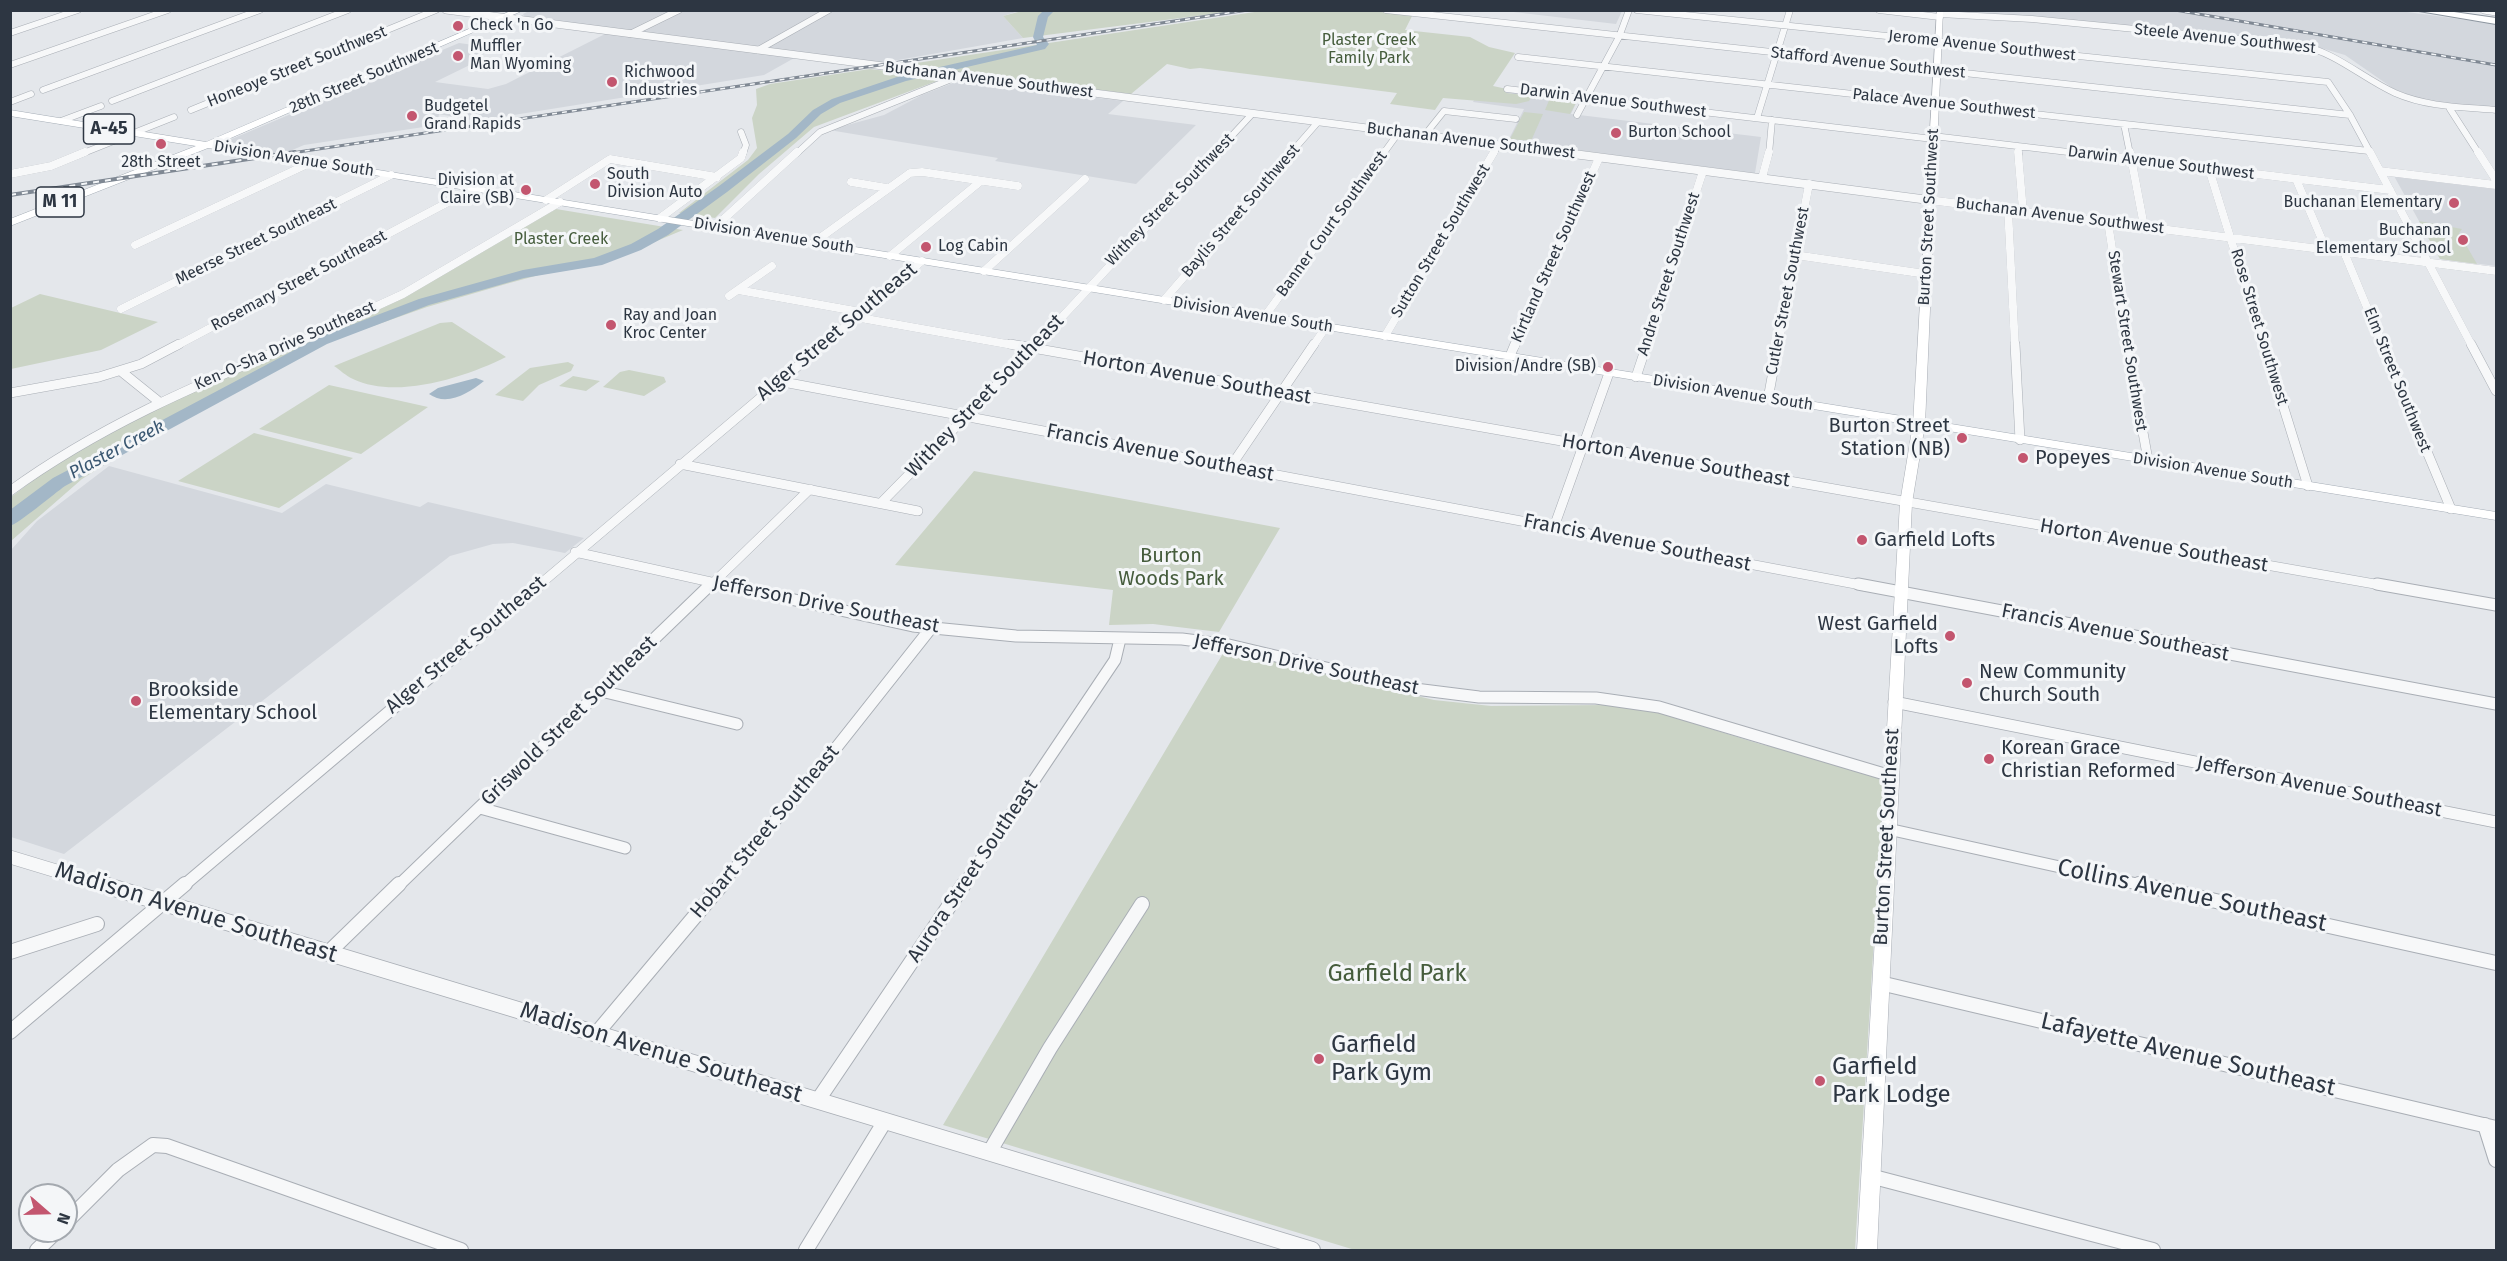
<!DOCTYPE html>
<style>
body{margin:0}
#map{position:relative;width:2507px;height:1261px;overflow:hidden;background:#e4e7eb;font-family:"Fira Sans",sans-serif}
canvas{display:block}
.frame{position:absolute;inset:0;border:12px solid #2d3642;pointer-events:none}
.north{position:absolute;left:18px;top:1183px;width:60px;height:60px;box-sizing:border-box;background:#f4f6f8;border:2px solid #a4a9af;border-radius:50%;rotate:110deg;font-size:16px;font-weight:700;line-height:24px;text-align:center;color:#2d3642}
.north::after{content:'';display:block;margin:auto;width:21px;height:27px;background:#c3566f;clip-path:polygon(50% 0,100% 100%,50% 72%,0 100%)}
</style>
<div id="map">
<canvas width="2507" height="1261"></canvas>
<div class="frame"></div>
<div class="north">N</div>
</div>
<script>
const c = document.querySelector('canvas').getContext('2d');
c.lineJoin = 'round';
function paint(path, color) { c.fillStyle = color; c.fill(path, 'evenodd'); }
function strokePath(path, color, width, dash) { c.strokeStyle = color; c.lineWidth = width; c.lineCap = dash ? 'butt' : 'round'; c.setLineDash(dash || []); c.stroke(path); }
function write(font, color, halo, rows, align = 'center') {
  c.font = font + ' "Fira Sans",sans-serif'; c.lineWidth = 6; c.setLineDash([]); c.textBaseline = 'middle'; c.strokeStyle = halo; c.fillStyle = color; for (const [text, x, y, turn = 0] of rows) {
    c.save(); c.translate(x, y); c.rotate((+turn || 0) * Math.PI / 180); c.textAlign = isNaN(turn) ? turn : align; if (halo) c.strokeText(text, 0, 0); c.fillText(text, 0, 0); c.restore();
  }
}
const built = new Path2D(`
 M531,10H1022L1003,16L1023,38L881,63L525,17L523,14Z
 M2392,10L2496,24V109L2423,100L2394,89L2345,55L2304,43L1961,11Z
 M1505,11L1622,10V11L1616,24Z
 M607,33L796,57L764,75L476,121L439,114L437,125L304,145L283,154L230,144L227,141L459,43L496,48L472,60L478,61L435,82L488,89L506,84Z
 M958,81L1123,101L1108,114L1196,125L1136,184L995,161L998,158L829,130L884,115L922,95Z
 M1505,92L1577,101L1571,114L1761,137L1755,173L1508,141L1524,109L1473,102L1477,94Z
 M2394,176L2494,187L2496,191V266L2440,259Z
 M109,466L282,513L326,484L420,507L428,502L584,538L565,553L513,543L493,544L450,556L64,854L11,837V550L37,521Z`);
const green = new Path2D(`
 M1022,11V10L1236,11L1023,38L1003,16Z
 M1261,11H1374L1412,16L1405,30L1470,37L1489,47L1515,53L1493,86L1507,89L1506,93L1532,96L1529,101L1516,104L1443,98L1435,110L1390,104L1397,93L1200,68L1190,69L1167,64L1131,94L903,65Z
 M870,69L945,78L814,127L759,174L715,218L679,213L748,160L757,148L752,118L757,105L756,89L770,84Z
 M1550,98L1577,101L1570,114L1545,110Z
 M1524,112L1543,114L1531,141L1510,139Z
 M556,209L683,230L602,264L557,270L506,284L427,307L325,343L145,439L82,479L11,541V497L65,456L161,404L337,328Z
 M2419,221L2462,229L2459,233L2477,264L2440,259Z
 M40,294L158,322L101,350L11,369V308Z
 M452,322L506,357C466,377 396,400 353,379C346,376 340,370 334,366L440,323Z
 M568,362L574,365L571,371L539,385L523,401L495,395L530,368Z
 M629,370L664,377L666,382L644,396L603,387L620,372Z
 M573,376L600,381L586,391L559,386Z
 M329,385L428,407L361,454L259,429Z
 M254,433L353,458L279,508L178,481Z
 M974,471L1280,528L1219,632L1153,624L1109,625L1113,590L895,565Z
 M1225,650L1434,700L1491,706L1605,705L1660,713L1760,744L1884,774L1855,1250H1355L943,1125Z`);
const water = new Path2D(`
 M476,378L484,381C469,393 447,407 429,394L438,388Z`);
const river = new Path2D(`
 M1044,10H1055L1048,17L1043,37L1049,44L1045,49L906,81L840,103L821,114L796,138L727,192L668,235L641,250L602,265L524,278L429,305L327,344L65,486C55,493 18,524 10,526V510L53,478L317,338L419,299L523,270L594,258L631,244L658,229L719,186L788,134L813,110L832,99L900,76L1037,45L1033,37L1038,16Z`);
const minorFar4 = new Path2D(`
 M1386,10L2350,115
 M1637,10L2328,82L2350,115L2371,154
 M1879,10L1940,17
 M1940,14L2032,19L2300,45C2337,53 2362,78 2395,93C2427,107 2462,107 2496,110
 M10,33L78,10
 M630,34L679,10
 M758,50L829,10
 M1518,57L2369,151
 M10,65L168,10
 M1507,89L1933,139
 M43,90L260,10
 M112,101L348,10
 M10,102L31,94
 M2450,109L2479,154
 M191,110L436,10
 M1577,115L1619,37L1629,10
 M1757,118L1790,10
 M61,121L101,106
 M2124,124L2130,154
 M741,132L746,145L743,154
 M1424,136L1444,111L1516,119
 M1933,136L2085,154
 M2018,146L2019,154
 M81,154L174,117
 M796,154L820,132L959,76
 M1215,154L1252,114
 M1290,154L1318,122
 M1383,154L1399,132
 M1493,154L1498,145
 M1769,154L1772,120`);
const minorFar3 = new Path2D(`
 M2018,152L2023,211
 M2072,152L2390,190
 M2130,152L2144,226
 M2370,152L2472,346
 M2478,152L2496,180
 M2209,169L2264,346
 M2380,171L2496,185
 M10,174L51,166L85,152
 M1762,178L1769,152
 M2296,179L2326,249
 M851,182L887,188
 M546,200L610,159L717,177
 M1929,200L2496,271
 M2008,209L2015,346
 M660,218L741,158L743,152
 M2108,222L2127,346
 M715,227L797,152
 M813,243L910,173L922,172L1018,186
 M135,245L312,162
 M2344,252L2383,346
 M1795,255L1926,274
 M890,256L981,181
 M984,271L1085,179
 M738,290L861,312
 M729,296L772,266
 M1164,300L1292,152
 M121,309L391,175
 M1265,316L1384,152
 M855,317L1018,346
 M1385,336L1494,152
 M176,346L475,188
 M290,346L403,294L560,202
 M822,346L922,261
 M1035,346L1216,152
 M1313,346L1326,327
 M1515,346L1599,158
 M1646,346L1703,171
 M1778,346L1809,184`);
const minorFar2 = new Path2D(`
 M1010,344L2386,586
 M2015,344L2020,440
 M2127,344L2148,460
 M2264,344L2308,486
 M2382,344L2451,509
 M2471,344L2496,391
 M1510,356L1515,344
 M122,372L158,401
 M1636,377L1647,344
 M778,381L1866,586
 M10,393L99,377L141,364L179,344
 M1768,399L1778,344
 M680,464L918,511
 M1231,466L1314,344
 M10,491C98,427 194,386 294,344
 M881,503L1037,344
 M1554,527L1609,373
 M575,552L729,586
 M538,586L824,344
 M710,586L810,489`);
const minorFar1 = new Path2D(`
 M722,584L913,626L1016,636L1182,639L1229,645L1415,689L1479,697L1596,698L1659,707L1891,776
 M1858,584L2496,704
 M2377,584L2496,605
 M601,691L737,724
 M1894,702L2496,822
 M480,808L625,848
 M1888,829L2146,886
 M183,886L540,584
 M398,886L711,584
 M720,886L836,748L931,628
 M963,886L1115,660L1120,639`);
const minor = new Path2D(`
 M2139,884L2496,963
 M10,952L97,924
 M328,953L399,884
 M1880,983L2496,1128
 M10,1032L185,884
 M596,1034L722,884
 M818,1100L964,884
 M2485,1125L2496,1160
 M989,1153L1050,1048L1142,904
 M1870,1176L2153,1250
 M66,1222L118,1170L153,1145L167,1146L461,1250
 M37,1250L57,1231
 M806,1250L885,1121`);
const tertiaryFar3 = new Path2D(`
 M446,10L1570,154
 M2484,10L2496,12`);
const tertiaryFar2 = new Path2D(`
 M1558,152L1929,200`);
const tertiaryFar1 = new Path2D(`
 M10,857L106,886`);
const tertiary = new Path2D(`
 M101,884L1312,1250`);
const secondary = new Path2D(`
 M1937,10H1943L1925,424L1912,503L1877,1250H1857L1900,503L1913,424Z`);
const primary = new Path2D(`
 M513,10H524L217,144L2496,512V520L208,148L10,226V219L196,146L10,116V110L206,142Z`);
const motorway = new Path2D(`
 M2413,10H2440L2496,18V24Z`);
const railFar1 = new Path2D(`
 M2175,10L2496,65
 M285,154L1248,10`);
const rail = new Path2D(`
 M10,195L295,152`);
const markers = [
 [458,26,6,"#c3566f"],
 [458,56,6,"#c3566f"],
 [612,82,6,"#c3566f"],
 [412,116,6,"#c3566f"],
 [1616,133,6,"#c3566f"],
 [161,144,6,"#c3566f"],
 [595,184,6,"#c3566f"],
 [526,190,6,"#c3566f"],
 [2454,203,6,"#c3566f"],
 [2463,240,6,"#c3566f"],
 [926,247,6,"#c3566f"],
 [611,325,6,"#c3566f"],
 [1608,367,6,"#c3566f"],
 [1962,438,6,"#c3566f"],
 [2023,458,6,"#c3566f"],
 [1862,540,6,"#c3566f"],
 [1950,636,6,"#c3566f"],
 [1967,683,6,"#c3566f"],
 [136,701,6,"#c3566f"],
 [1989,759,6,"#c3566f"],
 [1319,1059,6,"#c3566f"],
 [1820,1081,6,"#c3566f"]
];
const farPoinames = [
 ["Check 'n Go",470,26],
 ["Muffler",470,47],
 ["Man Wyoming",470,65],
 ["Richwood",624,73],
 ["Industries",624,91],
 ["Budgetel",424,107],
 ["Grand Rapids",424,125],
 ["Burton School",1628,133],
 ["28th Street",161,163,"center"],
 ["South",607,175],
 ["Division Auto",607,193],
 ["Division at",514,181,"right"],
 ["Claire (SB)",514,199,"right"],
 ["Buchanan Elementary",2442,203,"right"],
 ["Buchanan",2451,231,"right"],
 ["Elementary School",2451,249,"right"],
 ["Log Cabin",938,247],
 ["Ray and Joan",623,316],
 ["Kroc Center",623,334],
 ["Division/Andre (SB)",1596,367,"right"]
];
const farStreetnames = [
 ["Steele Avenue Southwest",2225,39,6],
 ["Jerome Avenue Southwest",1982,46,6],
 ["Stafford Avenue Southwest",1868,63,6],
 ["Honeoye Street Southwest",297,67,-22],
 ["28th Street Southwest",364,78,-23],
 ["Buchanan Avenue Southwest",989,80,7],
 ["Darwin Avenue Southwest",1613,101,7],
 ["Palace Avenue Southwest",1944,104,6],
 ["Buchanan Avenue Southwest",1471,141,7],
 ["Division Avenue South",294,159,9],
 ["Darwin Avenue Southwest",2161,163,7],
 ["Withey Street Southwest",1170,200,-46],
 ["Baylis Street Southwest",1241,211,-49],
 ["Buchanan Avenue Southwest",2060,216,7],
 ["Burton Street Southwest",1929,217,-87],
 ["Banner Court Southwest",1332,224,-54],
 ["Division Avenue South",774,236,9],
 ["Sutton Street Southwest",1441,241,-59],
 ["Meerse Street Southeast",256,242,-26],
 ["Kirtland Street Southwest",1554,257,-66],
 ["Andre Street Southwest",1669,274,-72],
 ["Rosemary Street Southeast",299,281,-28],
 ["Cutler Street Southwest",1788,291,-79],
 ["Division Avenue South",1253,315,9],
 ["Rose Street Southwest",2259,327,73],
 ["Stewart Street Southwest",2127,341,81],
 ["Ken-O-Sha Drive Southeast",285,346,-24],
 ["Elm Street Southwest",2397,380,68],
 ["Division Avenue South",1733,393,9],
 ["Division Avenue South",2213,471,9]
];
const farParknames = [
 ["Plaster Creek",1369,41],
 ["Family Park",1369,59],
 ["Plaster Creek",561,240]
];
const shields = [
 [109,129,51],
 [60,202,48]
];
const shieldNames = [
 ["A-45",109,129],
 ["M 11",60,202]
];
const farWaternames = [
 ["Plaster Creek",117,450,-28]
];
const streetNames = [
 ["Alger Street Southeast",837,332,-40],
 ["Horton Avenue Southeast",1197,378,10],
 ["Withey Street Southeast",985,396,-46],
 ["Francis Avenue Southeast",1160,453,11],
 ["Horton Avenue Southeast",1676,461,10],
 ["Francis Avenue Southeast",1637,543,11],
 ["Horton Avenue Southeast",2154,546,10],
 ["Jefferson Drive Southeast",826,605,11],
 ["Francis Avenue Southeast",2115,633,11],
 ["Alger Street Southeast",466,645,-40],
 ["Jefferson Drive Southeast",1306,665,12],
 ["Griswold Street Southeast",569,721,-44],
 ["Jefferson Avenue Southeast",2319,787,11],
 ["Hobart Street Southeast",765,832,-50],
 ["Burton Street Southeast",1887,837,-87],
 ["Aurora Street Southeast",973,871,-56]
];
const poiNames = [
 ["Burton Street",1950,426,"right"],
 ["Station (NB)",1950,449,"right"],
 ["Popeyes",2035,458],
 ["Garfield Lofts",1874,540],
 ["West Garfield",1938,624,"right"],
 ["Lofts",1938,647,"right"],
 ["New Community",1979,672],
 ["Church South",1979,695],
 ["Brookside",148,690],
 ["Elementary School",148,713],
 ["Korean Grace",2001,748],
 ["Christian Reformed",2001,771]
];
const parkNames = [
 ["Burton",1171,556],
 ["Woods Park",1171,579]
];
const nearStreetnames = [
 ["Collins Avenue Southeast",2192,896,12],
 ["Madison Avenue Southeast",196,913,17],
 ["Madison Avenue Southeast",661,1053,17],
 ["Lafayette Avenue Southeast",2188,1055,13]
];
const nearParknames = [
 ["Garfield Park",1397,974]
];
const nearPoinames = [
 ["Garfield",1331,1045],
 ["Park Gym",1331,1073],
 ["Garfield",1832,1067],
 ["Park Lodge",1832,1095]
];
paint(built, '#d3d7dd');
paint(green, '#cbd4c6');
paint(water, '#a3b7c7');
paint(river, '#a3b7c7');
strokePath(minorFar4, '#a9aeb5', 7);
strokePath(minorFar3, '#a9aeb5', 8);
strokePath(minorFar2, '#a9aeb5', 10);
strokePath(minorFar1, '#a9aeb5', 13);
strokePath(minor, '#a9aeb5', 16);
strokePath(tertiaryFar3, '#a9aeb5', 8);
strokePath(tertiaryFar2, '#a9aeb5', 9);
strokePath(tertiaryFar1, '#a9aeb5', 14);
strokePath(tertiary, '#a9aeb5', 18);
strokePath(secondary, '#a9aeb5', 1);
strokePath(primary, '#a5adb6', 1);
strokePath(motorway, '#8d96a0', 2);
strokePath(minorFar4, '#f7f8f9', 6);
strokePath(minorFar3, '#f7f8f9', 8);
strokePath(minorFar2, '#f7f8f9', 9);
strokePath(minorFar1, '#f7f8f9', 11);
strokePath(minor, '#f7f8f9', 14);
strokePath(tertiaryFar3, '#f7f8f9', 7);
strokePath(tertiaryFar2, '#f7f8f9', 8);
strokePath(tertiaryFar1, '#f7f8f9', 13);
strokePath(tertiary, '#f7f8f9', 16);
paint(secondary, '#fff');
paint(primary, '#fff');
paint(motorway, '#fff');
strokePath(railFar1, '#7f8893', 3);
strokePath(rail, '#7f8893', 4);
strokePath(railFar1, '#f4f6f8', 1.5, [5]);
strokePath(rail, '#f4f6f8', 2, [6]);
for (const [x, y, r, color] of markers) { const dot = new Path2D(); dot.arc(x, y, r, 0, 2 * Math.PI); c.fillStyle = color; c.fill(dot); strokePath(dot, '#f4f6f8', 2); }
write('16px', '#2d3642', '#f4f6f8', farPoinames, 'left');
write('16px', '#2d3642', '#f4f6f8', farStreetnames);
write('16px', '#455c3c', '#f4f6f8', farParknames);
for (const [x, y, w] of shields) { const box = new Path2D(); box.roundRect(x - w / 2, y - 15, w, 30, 4.5); c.fillStyle = '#f4f6f8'; c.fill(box); strokePath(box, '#2d3642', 1.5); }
write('bold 18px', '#2d3642', null, shieldNames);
write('italic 18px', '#3b5872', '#f4f6f8', farWaternames);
write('20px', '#2d3642', '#f4f6f8', streetNames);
write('20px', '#2d3642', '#f4f6f8', poiNames, 'left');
write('20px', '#455c3c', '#f4f6f8', parkNames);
write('24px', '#2d3642', '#f4f6f8', nearStreetnames);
write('24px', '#455c3c', '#f4f6f8', nearParknames);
write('24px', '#2d3642', '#f4f6f8', nearPoinames, 'left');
</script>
